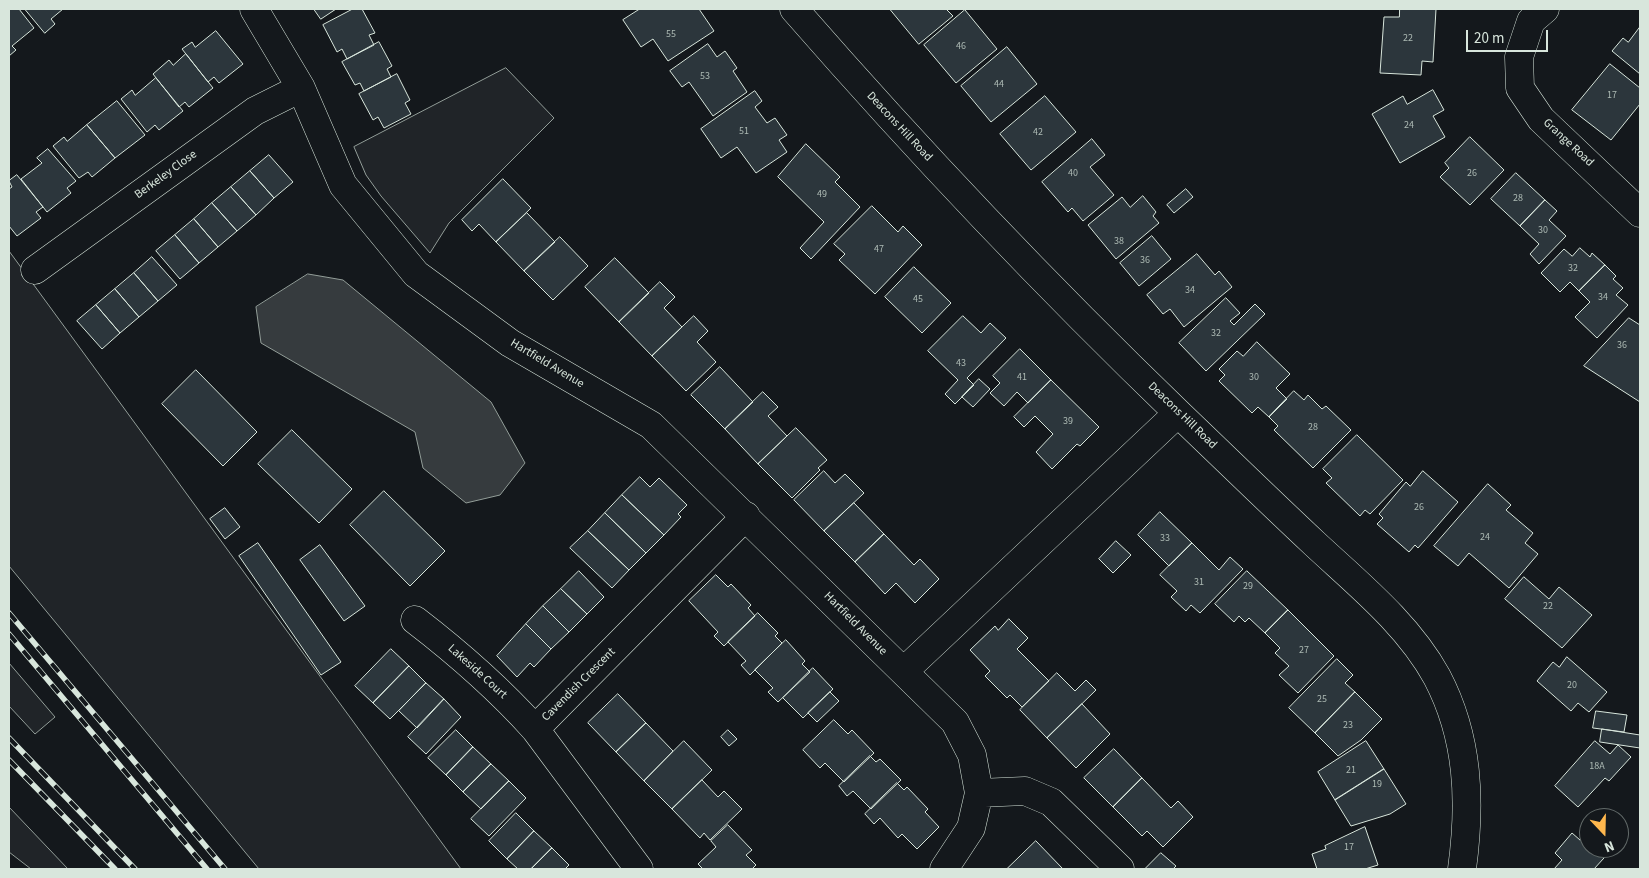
<!DOCTYPE html>
<style>
body{margin:0}
#map{position:relative;width:1649px;height:878px;overflow:hidden;background:#14181c;font-family:"Source Sans 3",sans-serif}
canvas{display:block}
.frame{position:absolute;inset:0;border:10px solid #d8e6dc;pointer-events:none}
.north{position:absolute;left:1579px;top:808px;width:50px;height:50px;box-sizing:border-box;background:#14181c;border:1px solid #626a69;border-radius:50%;rotate:159deg;font-size:14px;font-weight:700;line-height:20px;text-align:center;color:#d8e6dc}
.north::after{content:'';display:block;margin:auto;width:18px;height:22px;background:#ffb74d;clip-path:polygon(50% 0,100% 100%,50% 72%,0 100%)}
.scale{position:absolute;left:1466px;top:30px;width:82px;height:22px;box-sizing:border-box;border:2px solid #d8e6dc;border-top:0;padding-left:6px;font-size:15px;line-height:18px;white-space:nowrap;color:#d8e6dc;-webkit-text-stroke:4px #14181c;paint-order:stroke}
</style>
<div id="map">
<canvas width="1649" height="878"></canvas>
<div class="frame"></div>
<div class="north">N</div>
<div class="scale">20 m</div>
</div>
<script>
const c = document.querySelector('canvas').getContext('2d');
c.lineJoin = 'round';
function paint(path, color) { c.fillStyle = color; c.fill(path, 'evenodd'); }
function strokePath(path, color, width, dash) { c.strokeStyle = color; c.lineWidth = width; c.lineCap = dash ? 'butt' : 'round'; c.setLineDash(dash || []); c.stroke(path); }
function write(font, color, halo, rows, align = 'center') {
  c.font = font + ' "Source Sans 3",sans-serif'; c.lineWidth = 4; c.setLineDash([]); c.textBaseline = 'middle'; c.strokeStyle = halo; c.fillStyle = color; for (const [text, x, y, turn = 0] of rows) {
    c.save(); c.translate(x, y); c.rotate((+turn || 0) * Math.PI / 180); c.textAlign = isNaN(turn) ? turn : align; if (halo) c.strokeText(text, 0, 0); c.fillText(text, 0, 0); c.restore();
  }
}
const green = new Path2D(`
 M506,68L554,118L449,223L430,253L381,196L366,175L354,147Z
 M9,251L461,869H259L9,566Z
 M9,663L55,717L35,734L9,706Z
 M9,807L68,869H31L9,852Z`);
const water = new Path2D(`
 M308,274L343,280L491,402L525,463L500,495L466,503L423,468L415,432L261,343L256,307Z`);
const building = new Path2D(`
 M9,9H19L34,28L12,46L16,50L9,56Z
 M25,9H63L51,19L55,24L45,33Z
 M314,9H336L321,19Z
 M353,9H362L375,33L369,35L374,45L347,59L342,49L337,52L323,25Z
 M640,9H699L714,31L668,61L653,39L641,47L623,20Z
 M890,9H946L953,16L919,44Z
 M1400,9H1436L1433,62L1422,61L1421,75L1380,73L1384,17H1399Z
 M965,10L997,49L956,83L924,45Z
 M1640,27V74L1612,51L1623,38L1628,42Z
 M216,31L243,64L219,83L214,77L208,82L182,49L192,42L195,47Z
 M379,42L392,66L387,69L391,77L364,91L360,83L355,85L342,62Z
 M708,44L717,57L725,51L737,68L733,71L747,92L713,116L689,82L682,87L670,71Z
 M1007,47L1037,84L991,122L961,86Z
 M186,54L213,88L189,107L185,102L179,107L153,74L169,60L173,65Z
 M1610,64L1640,88V104L1611,140L1572,110Z
 M397,74L410,100L405,103L411,114L384,128L378,117L373,120L359,94Z
 M156,78L183,111L159,130L155,125L147,132L121,99L132,90L135,95Z
 M1433,90L1444,110L1433,116L1445,137L1400,163L1372,114L1403,96L1407,104Z
 M755,91L762,101L755,107L767,123L775,118L787,135L779,140L787,152L756,173L737,147L721,158L701,129Z
 M1045,96L1076,132L1031,170L1000,134Z
 M117,101L145,135L115,158L87,125Z
 M87,125L115,158L92,177L88,172L79,178L53,146L64,137L67,141Z
 M1470,137L1504,170L1470,205L1440,177L1449,168L1445,163Z
 M1092,139L1105,155L1090,167L1114,195L1083,221L1072,208L1068,212L1042,182Z
 M806,144L840,177L835,182L860,207L811,259L800,248L824,222L778,177Z
 M48,149L76,181L67,188L71,193L47,212L21,179L42,163L37,158Z
 M269,155L293,182L274,198L250,171Z
 M250,171L274,198L256,215L231,187Z
 M1516,173L1545,200L1520,226L1491,199Z
 M17,175L43,207L36,212L41,218L17,236L9,226V189L12,187L9,181Z
 M503,179L531,208L496,242L479,224L472,231L462,220Z
 M231,187L256,215L237,231L212,203Z
 M1186,189L1193,197L1174,213L1167,205Z
 M1143,196L1156,212L1153,216L1159,223L1116,259L1088,225L1122,197L1130,207Z
 M1545,200L1557,211L1549,220L1566,236L1539,264L1530,254L1539,244L1520,226Z
 M212,203L237,231L218,247L194,219Z
 M872,206L898,232L903,226L922,245L875,294L839,260L845,254L834,244Z
 M527,213L555,242L524,271L496,242Z
 M194,219L218,247L199,263L175,235Z
 M175,235L199,263L180,279L156,251Z
 M1152,236L1171,259L1139,286L1120,263Z
 M560,237L588,266L553,300L524,271Z
 M1580,248L1590,257L1592,253L1605,265L1579,291L1570,282L1560,292L1541,273L1564,249L1572,256Z
 M1197,254L1215,275L1219,271L1232,287L1184,327L1170,309L1163,314L1147,295Z
 M152,257L177,285L158,301L134,273Z
 M615,258L649,293L619,322L585,287Z
 M1605,265L1616,276L1613,279L1623,288L1616,295L1628,305L1597,338L1575,317L1590,302L1579,291Z
 M914,267L951,303L922,333L885,297Z
 M134,273L158,301L139,317L115,289Z
 M660,282L675,297L664,308L682,327L652,356L619,322Z
 M115,289L139,317L120,333L96,305Z
 M1226,298L1240,313L1230,321L1234,325L1255,304L1265,314L1206,371L1179,343Z
 M96,305L120,333L102,349L77,321Z
 M694,316L708,331L697,342L716,362L686,391L652,356Z
 M963,316L981,333L990,323L1006,338L967,378L974,385L955,404L945,394L958,380L928,351Z
 M1629,318L1640,325V402L1584,366Z
 M1257,342L1290,374L1276,388L1287,399L1269,417L1258,407L1252,413L1219,381L1225,375L1219,369L1237,351L1243,356Z
 M1020,349L1051,380L1028,403L1017,392L1004,406L990,393L1000,383L993,376Z
 M720,367L753,402L725,429L691,395Z
 M196,370L257,432L223,466L162,404Z
 M979,379L990,389L973,407L962,397Z
 M1051,380L1099,427L1080,446L1077,444L1052,469L1036,452L1053,434L1035,416L1024,427L1014,417Z
 M1294,391L1304,400L1308,395L1322,409L1326,406L1351,430L1313,468L1274,430L1278,426L1269,417Z
 M763,392L778,407L768,416L787,436L758,464L725,429Z
 M796,428L827,460L818,468L820,470L792,498L758,464Z
 M292,430L352,489L319,523L258,464Z
 M1357,435L1403,480L1370,514L1365,510L1360,516L1326,483L1332,478L1323,469Z
 M824,471L835,483L845,474L864,493L824,531L794,500Z
 M1423,471L1458,502L1418,548L1415,545L1409,552L1377,524L1383,518L1379,514L1406,482L1410,486Z
 M640,477L650,487L659,478L687,505L678,514L681,517L664,535L622,495Z
 M1488,484L1511,505L1506,510L1533,533L1525,543L1538,554L1509,588L1469,553L1458,566L1434,546Z
 M384,491L445,551L410,586L350,525Z
 M622,495L664,535L646,553L605,513Z
 M854,503L884,534L855,562L824,531Z
 M225,508L240,527L225,539L210,519Z
 M1160,512L1192,543L1169,566L1138,535Z
 M605,513L646,553L629,570L588,531Z
 M588,531L629,570L612,588L570,548Z
 M884,534L914,565L920,559L939,579L915,603L896,583L885,594L855,562Z
 M1116,541L1131,555L1113,573L1099,559Z
 M258,543L341,662L321,675L239,556Z
 M1192,543L1219,570L1230,557L1243,569L1200,613L1191,605L1186,611L1171,597L1177,591L1160,575Z
 M320,545L365,606L344,621L300,560Z
 M579,571L604,597L587,614L561,589Z
 M1247,571L1288,610L1265,633L1249,618L1245,622L1239,616L1234,622L1215,604Z
 M716,575L728,587L731,584L751,605L748,608L755,616L724,646L714,636L718,632L689,601Z
 M1524,577L1549,599L1559,587L1592,615L1562,648L1505,599Z
 M561,589L587,614L569,632L543,606Z
 M543,606L569,632L551,649L526,624Z
 M1288,610L1334,656L1298,693L1279,675L1289,666L1275,653L1280,648L1265,633Z
 M758,613L778,633L775,636L782,643L750,675L741,665L746,661L728,642Z
 M1009,619L1028,638L1017,649L1049,681L1022,707L1010,695L1007,698L985,676L990,671L970,650L995,626L998,630Z
 M526,624L551,649L534,667L530,663L517,677L497,656Z
 M786,640L805,661L802,664L810,672L778,702L768,692L773,688L755,670Z
 M391,649L409,666L373,703L355,686Z
 M1567,657L1607,692L1589,712L1578,703L1571,711L1537,681L1553,662L1559,667Z
 M1337,659L1353,675L1345,683L1355,692L1315,733L1289,708Z
 M409,666L426,683L390,719L373,703Z
 M813,668L833,689L803,718L783,698Z
 M1057,673L1075,691L1086,680L1096,690L1047,738L1020,710Z
 M426,683L444,699L417,728L399,711Z
 M830,692L839,701L817,722L808,713Z
 M1355,692L1382,719L1361,740L1338,756L1315,733Z
 M618,694L646,723L616,752L588,723Z
 M444,699L461,717L426,754L408,737Z
 M1082,704L1110,734L1076,768L1047,738Z
 M1596,711L1627,715L1624,732L1593,728Z
 M834,720L848,734L852,730L874,753L844,782L825,763L820,768L803,750Z
 M646,723L673,751L644,781L616,752Z
 M1602,729L1640,735V748L1600,742Z
 M456,730L473,747L446,775L428,758Z
 M728,730L737,739L729,746L721,737Z
 M684,741L712,770L672,809L644,781Z
 M1366,741L1384,769L1335,800L1318,772Z
 M1595,741L1610,754L1618,745L1631,757L1609,781L1605,778L1578,807L1555,786Z
 M473,747L491,764L463,792L446,775Z
 M1114,749L1142,778L1113,807L1084,778Z
 M870,756L876,762L880,759L901,780L871,809L853,791L847,796L839,786Z
 M491,764L509,781L481,809L463,792Z
 M1384,769L1406,804L1390,814L1351,826L1335,800Z
 M1142,778L1171,808L1178,801L1193,817L1163,847L1147,831L1142,836L1113,807Z
 M702,780L718,797L724,791L742,809L710,840L704,833L700,838L672,809Z
 M509,781L526,798L489,836L471,819Z
 M897,783L904,790L907,787L928,809L925,812L939,827L917,849L902,834L898,838L880,818L874,824L865,814Z
 M516,813L534,831L507,859L489,841Z
 M728,825L752,850L746,855L756,865L752,869H703L698,864L716,847L711,841Z
 M1365,827L1378,865L1365,869H1317L1312,854L1326,849L1325,846Z
 M1589,829V848H1613L1594,869H1554L1562,860L1555,853L1572,833L1580,840Z
 M534,831L552,848L531,869H518L507,859Z
 M1036,841L1063,869H1007Z
 M552,848L569,865L565,869H531Z
 M1161,853L1176,866L1173,869H1145Z`);
const minor = new Path2D(`
 M254,9L301,88L343,185L416,274L510,343L651,425L955,722L972,755L979,793L1025,791L1051,802L1120,869
 M794,9C917,150 1045,285 1180,415C1225,458 1269,501 1315,544C1358,584 1408,624 1437,677C1469,738 1471,802 1462,869
 M1545,9L1531,21L1519,57L1520,88L1541,119L1640,213
 M35,270L255,111L301,88
 M415,620C458,653 498,688 535,729
 M904,671L1178,413
 M639,869L535,729L746,516
 M944,869L971,828L979,793`);
const rail = new Path2D(`
 M9,613L225,869
 M9,634L207,869
 M9,738L135,869
 M9,760L115,869`);
const numberNames = [
 ["55",671,35],
 ["22",1408,39],
 ["46",961,47],
 ["53",705,77],
 ["44",999,85],
 ["17",1612,96],
 ["24",1409,126],
 ["51",744,132],
 ["42",1038,133],
 ["40",1073,174],
 ["26",1472,174],
 ["49",822,195],
 ["28",1518,199],
 ["30",1543,231],
 ["38",1119,242],
 ["47",879,250],
 ["36",1145,261],
 ["32",1573,269],
 ["34",1190,291],
 ["34",1603,298],
 ["45",918,300],
 ["32",1216,334],
 ["36",1622,346],
 ["43",961,364],
 ["41",1022,378],
 ["30",1254,378],
 ["39",1068,422],
 ["28",1313,428],
 ["26",1419,508],
 ["24",1485,538],
 ["33",1165,539],
 ["31",1199,583],
 ["29",1248,587],
 ["22",1548,607],
 ["27",1304,651],
 ["20",1572,686],
 ["25",1322,700],
 ["23",1348,726],
 ["18A",1597,767],
 ["21",1351,771],
 ["19",1377,785],
 ["17",1349,848]
];
const streetNames = [
 ["Deacons Hill Road",899,127,47],
 ["Grange Road",1568,143,43],
 ["Berkeley Close",166,175,-36],
 ["Hartfield Avenue",547,364,31],
 ["Deacons Hill Road",1182,416,44],
 ["Hartfield Avenue",855,624,45],
 ["Lakeside Court",477,672,42],
 ["Cavendish Crescent",579,685,-45]
];
paint(green, '#202428');
strokePath(green, '#939e99', 1);
paint(water, '#363b3e');
strokePath(water, '#939e99', 1);
paint(building, '#2c363c');
strokePath(building, '#d8e6dc', 1);
strokePath(minor, '#d8e6dc', 29);
strokePath(minor, '#14181c', 28);
strokePath(rail, '#d8e6dc', 5.5);
strokePath(rail, '#14181c', 4, [11]);
write('10px', '#adbab4', null, numberNames);
write('12px', '#d8e6dc', '#14181c', streetNames);
</script>
